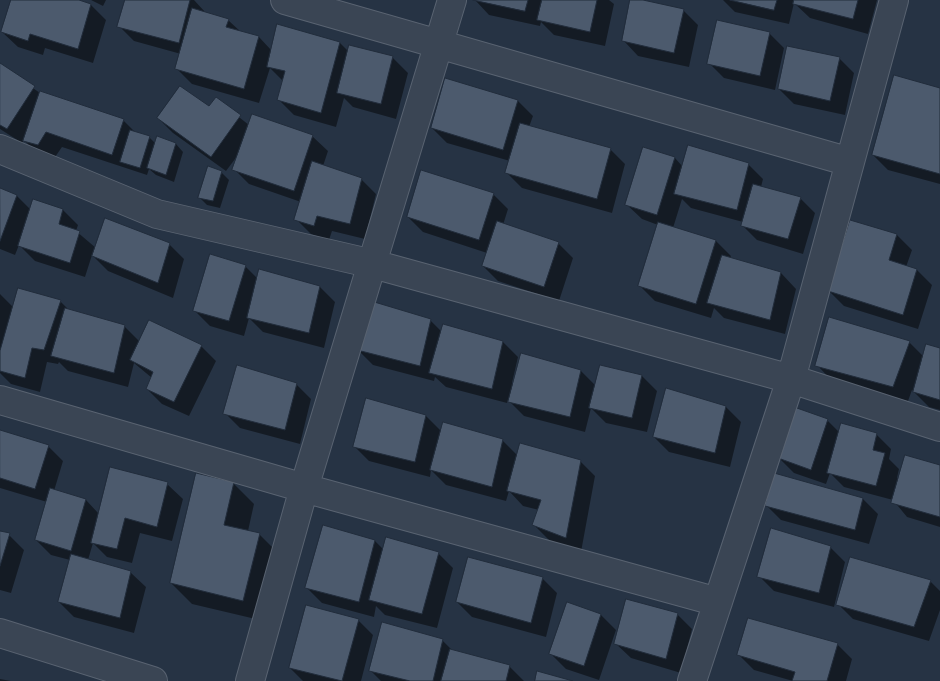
<!DOCTYPE html>
<style>
body{margin:0}
canvas{display:block;background:#263344}
</style>
<canvas width="940" height="681"></canvas>
<script>
const c = document.querySelector('canvas').getContext('2d');
c.lineJoin = 'round';
function paint(path, color) { c.fillStyle = color; c.fill(path, 'evenodd'); }
function strokePath(path, color, width, dash) { c.strokeStyle = color; c.lineWidth = width; c.lineCap = dash ? 'butt' : 'round'; c.setLineDash(dash || []); c.stroke(path); }
const shadow = new Path2D(`
 M12,0H75L91,5L106,20L93,63L45,48L43,55L18,47L2,32Z
 M91,0H106L103,6Z
 M127,0H194L206,13L228,20L241,32L259,37L272,51L340,43L348,51L350,46L393,58L408,73L396,119L353,107L344,98L336,127L294,115L279,100L283,81L270,68L259,103L192,84L177,69L181,54L134,41L119,26Z
 M475,0H609L614,4L605,46L554,35L541,22L540,26L489,15Z
 M631,0L683,10L698,25L689,67L638,56L623,40Z
 M723,0H877L868,34L810,18L794,3L789,24L735,12Z
 M769,33L784,48L775,90L724,78L709,63Z
 M839,58L854,73L845,115L794,104L779,89Z
 M0,65L40,93L123,120L137,134L149,137L156,144L157,138L176,144L183,152L174,182L156,175L149,169L147,175L62,147L53,160L39,156L24,140L22,143L0,129Z
 M940,89V184L888,170L873,155Z
 M216,99L249,125L312,136L328,151L323,166L361,179L376,194L365,239L332,231L329,240L311,234L296,219L301,202L249,184L234,169L238,155L226,171L173,133L158,118L210,108Z
 M518,101L533,116L529,127L610,149L625,164L612,213L522,188L507,173L510,161L447,143L432,128Z
 M675,158L683,167L748,164L763,179L761,187L800,198L815,213L803,254L757,240L742,225L743,222L691,208L682,199L673,228L716,241L731,256L730,258L781,273L796,289L785,334L724,318L714,308L711,318L655,301L640,286L658,225L642,219L626,204Z
 M221,172L229,180L220,208L207,205L199,197Z
 M0,189L17,196L31,210H63L78,225L76,231L96,248L169,244L184,259L173,298L108,271L92,255L85,277L35,261L19,245L15,255L0,249Z
 M493,194L508,209L503,225L558,243L573,258L559,301L498,281L483,266L487,253L423,232L408,217Z
 M897,235L912,250L906,267L917,270L932,285L918,329L844,306L829,291Z
 M245,266L258,279L260,271L320,287L335,302L324,348L263,332L249,318L244,336L210,326L195,311Z
 M0,294L14,308L60,301L69,310L124,326L140,342L201,346L216,361L189,416L162,404L147,389L152,378L134,363L128,387L68,371L59,362L58,364L47,362L40,392L11,384L0,373Z
 M430,320L442,332L443,326L503,342L518,357L512,383L514,384L522,355L581,371L596,386L642,376L657,391L647,432L606,423L591,408L585,432L524,416L508,400L507,403L446,387L435,377L434,381L373,365L358,350Z
 M909,342L924,357L940,349V410L929,407L912,390L908,401L832,381L817,365Z
 M296,384L311,399L300,444L240,428L225,413Z
 M366,400L426,416L442,432L502,440L518,456L580,461L595,476L581,552L549,540L534,525L539,510L523,506L509,491L506,501L446,485L431,470L430,477L369,461L354,446Z
 M726,407L741,422L730,467L669,452L654,437Z
 M827,420L839,432L876,434L891,449L889,459L899,469L897,478L940,466V527L907,517L893,500L844,487L830,473L826,484L794,473L779,458Z
 M0,431L48,446L63,461L54,491L86,500L99,514L167,484L183,499L172,541L140,533L132,563L107,557L93,543L88,560L130,572L146,587L134,633L74,617L59,602L70,560L51,555L36,540L47,502L0,488Z
 M233,483L254,504L248,531L259,534L280,555L264,621L192,604L171,583Z
 M863,499L878,514L869,544L781,520L766,505Z
 M0,532L9,535L24,550L11,593L0,590Z
 M375,541L384,550L438,553L453,568L437,628L385,615L376,606L374,617L322,603L307,588Z
 M830,547L845,562L834,607L774,591L759,576Z
 M542,578L557,593L546,637L472,617L457,602Z
 M930,581L940,591V610L929,641L853,619L838,604Z
 M677,614L692,629L681,673L631,658L615,643Z
 M601,615L616,630L599,680L566,669L551,654Z
 M358,620L373,635L361,681H303L290,668Z
 M442,640L453,651L509,666L524,681H381L370,670Z
 M837,644L852,659L846,681H793L754,670L739,655Z
 M0,679L11,681H0Z`);
const building = new Path2D(`
 M11,0H79L91,4L78,49L30,34L28,41L1,32Z
 M125,0H190L179,43L117,27Z
 M473,0H528L525,11Z
 M542,0H597L590,32L537,20Z
 M630,0H643L684,9L674,53L622,41Z
 M730,0H777L774,10Z
 M794,0H858L853,19L793,4Z
 M192,8L229,19L226,27L259,36L244,89L175,69Z
 M717,20L770,32L760,76L707,64Z
 M277,24L340,42L321,113L277,100L285,71L267,67Z
 M349,45L393,56L381,104L337,93Z
 M787,46L840,57L830,101L778,89Z
 M0,63L35,86L7,129L0,125Z
 M894,75L940,88V174L872,155Z
 M445,78L518,100L503,150L431,128Z
 M180,86L209,106L216,97L241,115L211,157L157,118Z
 M40,91L124,119L112,155L46,132L38,145L23,141Z
 M252,114L313,135L294,191L232,170Z
 M520,123L611,148L597,199L505,173Z
 M130,130L150,136L140,168L120,162Z
 M157,136L176,143L166,175L147,168Z
 M688,145L749,163L737,210L674,194Z
 M643,147L675,157L657,215L625,205Z
 M312,161L362,178L350,224L317,216L314,226L294,220Z
 M208,166L222,171L213,201L198,198Z
 M421,170L494,193L479,240L407,217Z
 M753,184L801,197L788,239L741,226Z
 M0,188L17,195L0,241Z
 M33,199L63,209L59,224L80,231L70,263L18,246Z
 M105,218L170,243L158,283L92,256Z
 M850,220L897,234L889,260L917,269L903,315L828,291Z
 M497,221L559,242L544,287L482,266Z
 M658,222L716,240L696,304L638,286Z
 M210,254L246,265L229,321L193,311Z
 M722,255L781,272L770,320L707,303Z
 M259,269L320,286L309,333L247,318Z
 M18,288L61,300L44,350L32,348L25,378L0,371V351Z
 M371,301L431,319L420,366L357,350Z
 M65,308L125,325L114,373L51,356Z
 M829,317L910,341L893,387L815,366Z
 M149,320L202,345L174,402L146,389L153,372L130,360Z
 M443,324L503,341L492,389L429,373Z
 M926,344L940,348V400L913,392Z
 M521,353L581,370L570,417L508,402Z
 M237,365L297,383L285,430L223,414Z
 M600,365L642,375L632,418L589,408Z
 M666,388L726,406L715,453L653,437Z
 M366,398L426,415L415,462L353,447Z
 M794,407L828,419L811,470L778,458Z
 M443,422L503,439L492,487L430,470Z
 M841,423L877,433L873,450L885,453L876,486L827,473Z
 M0,430L49,445L35,489L0,478Z
 M520,443L581,460L566,538L532,525L541,500L507,491Z
 M905,455L940,465V517L891,503Z
 M110,467L168,482L157,527L125,518L117,549L91,543Z
 M196,473L234,482L224,525L260,533L243,601L170,583Z
 M774,473L863,498L855,530L765,506Z
 M50,488L86,499L71,551L35,540Z
 M323,525L375,540L359,602L305,588Z
 M771,528L831,546L819,593L757,577Z
 M0,531L10,533L0,566Z
 M386,537L439,552L422,614L369,600Z
 M71,554L131,571L120,618L58,602Z
 M468,557L543,577L531,623L456,602Z
 M850,557L931,580L914,627L836,605Z
 M626,599L678,613L666,659L614,644Z
 M567,602L601,614L584,666L549,654Z
 M306,605L359,619L342,681L289,668Z
 M748,618L838,643L827,681H792L795,672L737,655Z
 M382,622L443,639L433,681H410L369,671Z
 M450,649L510,665L506,681H441Z
 M537,671L573,681H535Z`);
const minor = new Path2D(`
 M285,0L850,162
 M0,149L157,214L373,264L791,379L940,427
 M0,400L304,488L718,602
 M0,633L153,681
 M250,681L304,488L452,0
 M692,681L791,379L894,0`);
paint(shadow, '#0007');
paint(building, '#4c5a6d');
strokePath(building, '#212c3b', 1);
strokePath(minor, '#596371', 30);
strokePath(minor, '#3a4554', 28);
</script>
